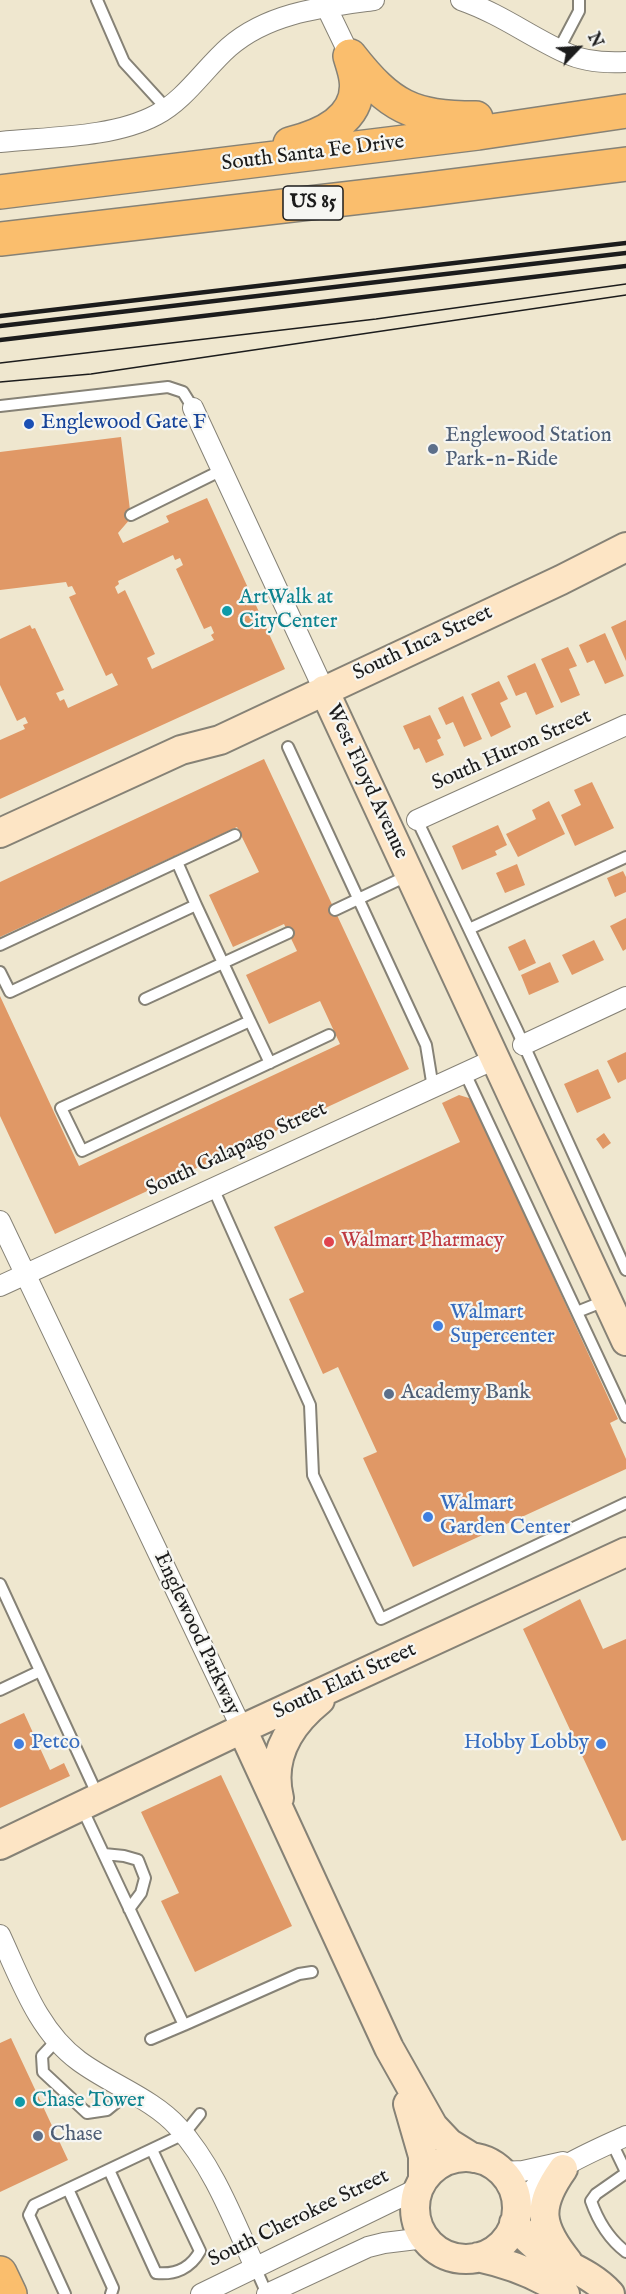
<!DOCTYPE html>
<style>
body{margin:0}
#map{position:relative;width:626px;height:2294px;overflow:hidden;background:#efe7cf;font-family:"IM FELL English",serif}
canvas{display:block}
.north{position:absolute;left:548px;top:18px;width:60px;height:60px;-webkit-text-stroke:4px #f6f6f2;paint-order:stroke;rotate:65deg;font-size:16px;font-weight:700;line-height:24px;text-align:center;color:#1c1c1c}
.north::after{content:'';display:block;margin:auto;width:21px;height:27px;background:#1c1c1c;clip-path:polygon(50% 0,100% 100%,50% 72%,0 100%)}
</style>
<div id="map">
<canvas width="626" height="2294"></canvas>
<div class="north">N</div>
</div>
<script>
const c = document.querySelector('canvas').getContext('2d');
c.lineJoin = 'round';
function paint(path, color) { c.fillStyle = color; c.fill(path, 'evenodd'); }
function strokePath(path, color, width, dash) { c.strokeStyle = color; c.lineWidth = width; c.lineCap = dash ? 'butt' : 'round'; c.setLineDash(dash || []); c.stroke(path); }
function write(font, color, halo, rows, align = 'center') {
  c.font = font + ' "IM FELL English",serif'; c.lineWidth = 4.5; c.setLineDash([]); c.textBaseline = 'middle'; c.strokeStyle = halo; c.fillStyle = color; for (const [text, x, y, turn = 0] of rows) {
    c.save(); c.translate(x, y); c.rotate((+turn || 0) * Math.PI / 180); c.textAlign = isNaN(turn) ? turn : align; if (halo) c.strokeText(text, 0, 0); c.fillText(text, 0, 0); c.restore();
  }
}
const building = new Path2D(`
 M121,437L131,518L118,533L123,543L169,522L166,516L207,498L285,669L0,799V740L25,729L23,725L28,723L25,717L17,721L0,685V639L30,625L32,629L35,628L64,690L56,693L60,701L64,699L68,708L118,685L112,673L106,676L69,597L76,594L72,586L68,587L66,582L0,590V452ZM173,555L175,560L180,558L183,565L176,569L204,629L211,626L214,633L211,635L214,640L152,669L147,658L155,654L125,590L118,594L115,587L119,584L118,581Z
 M626,620V661L611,627Z
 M605,633L624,676L605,684L594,660L587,663L579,645Z
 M568,647L577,666L569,669L580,695L561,703L541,659Z
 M535,663L554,707L536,715L526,692L516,696L507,676Z
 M499,681L508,699L500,703L511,727L491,737L471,694Z
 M463,696L482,739L464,747L453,722L446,725L438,708Z
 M430,715L441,738L437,740L444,755L426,763L419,748L414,750L403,726Z
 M264,759L409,1069L55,1234L0,1116V996L79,1166L340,1044L320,1001L269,1024L246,975L297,951L284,924L233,947L209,895L259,872L237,827L0,937V882Z
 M592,782L614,828L575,846L561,815L581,805L574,790Z
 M549,801L565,834L518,857L506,834L536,819L532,810Z
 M498,825L507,845L495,851L497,855L462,870L452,846Z
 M517,864L525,885L505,893L496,873Z
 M623,871L626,877V892L615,897L607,878Z
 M626,918V949L623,951L610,926Z
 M525,939L536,963L519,971L508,947Z
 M594,940L604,960L572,975L562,955Z
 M550,962L559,982L529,995L521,975Z
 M626,1052V1079L618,1083L607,1061Z
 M598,1069L611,1098L577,1113L564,1084Z
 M459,1095L472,1099L618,1419L610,1423L626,1459V1469L413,1567L363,1458L377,1452L338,1367L323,1374L289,1299L304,1292L274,1227L460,1142L442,1103Z
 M604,1133L611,1143L603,1149L596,1139Z
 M580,1599L603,1649L626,1639V1840L622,1841L523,1629Z
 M24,1713L50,1770L64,1763L70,1776L0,1808V1724Z
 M221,1775L292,1926L195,1972L161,1901L179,1893L141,1812Z
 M11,2038L68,2160L0,2192V2043Z`);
const lane = new Path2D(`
 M97,0L124,62L167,109
 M559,49L579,11V0
 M0,406L168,387L183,392L193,408
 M131,515L222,470
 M288,747L426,1045L433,1088
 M417,820L517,1030L626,1270
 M177,862L196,905
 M335,910L409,875
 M469,929L626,857
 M0,945L235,835
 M0,972L10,992L196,905L250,1021L61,1108L82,1151L329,1035
 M145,999L288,933
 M250,1021L270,1063
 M465,1073L626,1417
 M213,1188L310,1405L313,1475L381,1619L626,1503
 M577,1312L607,1300
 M0,1584L98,1796
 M0,1690L40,1671
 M81,1806L184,2025L299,1974L312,1972
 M104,1854L124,1856L138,1860L145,1878L141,1893L129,1909
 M151,2039L184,2025
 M56,2041L42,2056L43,2072L87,2113L107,2110L129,2092
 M612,2143L626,2172
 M109,2170L156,2273C175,2275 191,2268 200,2251L152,2150
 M626,2173L596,2194L591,2201C598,2221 609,2239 626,2252
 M68,2189L113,2288L111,2294
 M255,2267L267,2294
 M65,2294L29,2215L34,2205L184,2134L200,2114`);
const street = new Path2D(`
 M323,0L350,56
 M461,0C501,14 529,36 566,53C584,62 606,63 626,62
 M0,142C48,137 113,138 156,115C185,100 205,68 229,47C269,12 324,7 374,0
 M193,408L324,690
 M417,820L626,725
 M523,1045L626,997
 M0,1221L242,1729
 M0,1286L495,1059
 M0,1935C21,1980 38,2031 79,2061C110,2084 153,2099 178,2127C214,2167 233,2219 255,2267
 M501,2172L523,2171L563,2162
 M516,2213C520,2207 524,2200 529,2194C549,2169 598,2149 626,2136
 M201,2294L419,2188
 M267,2294L368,2247L384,2243L425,2238`);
const secondary = new Path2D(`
 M324,690L626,1341
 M0,833L181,750L220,740L561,580L626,547
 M242,1729L389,2048L433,2126L449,2143L473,2158
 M279,1798C269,1757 289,1725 320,1700
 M0,1845L242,1729L626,1552
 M408,2104L423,2156V2180
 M415 2208a51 51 0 1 1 102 0a51 51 0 1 1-102 0Z
 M563,2169C536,2207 539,2226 568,2262
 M514,2223C524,2235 532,2245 545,2253C567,2266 592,2274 610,2294
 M478,2257C510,2264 539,2274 565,2294`);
const highway = new Path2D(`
 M350,56C390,107 412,118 476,118
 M290,144C322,136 362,119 356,79C355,71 352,63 350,56
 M0,192L478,133L626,111
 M0,239L421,190L626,164
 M0,2273L10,2294`);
const tram = new Path2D(`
 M0,363L376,319L626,284
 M0,382L91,374L626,295`);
const rail = new Path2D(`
 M0,316L626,243
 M0,326L626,253
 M0,340L626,266`);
const markers = [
 [29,424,6,"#1a4fb4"],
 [433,449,6,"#5c6f8a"],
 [227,611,6,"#0f9aa8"],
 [329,1242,6,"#e0444e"],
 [438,1326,6,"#3f7fe0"],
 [389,1394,6,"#5c6f8a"],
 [428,1517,6,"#3f7fe0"],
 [19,1744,6,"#3f7fe0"],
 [601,1744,6,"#3f7fe0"],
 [20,2102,6,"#0f9aa8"],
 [38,2136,6,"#5c6f8a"]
];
const shields = [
 [313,203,60]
];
const shieldNames = [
 ["US 85",313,203]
];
const streetNames = [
 ["South Santa Fe Drive",313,154,-7],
 ["South Inca Street",423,644,-25],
 ["South Huron Street",512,751,-24],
 ["West Floyd Avenue",366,782,65],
 ["South Galapago Street",237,1150,-25],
 ["Englewood Parkway",196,1634,65],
 ["South Elati Street",345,1682,-25],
 ["South Cherokee Street",299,2219,-26]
];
const transitNames = [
 ["Englewood Gate F",41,424]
];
const serviceNames = [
 ["Englewood Station",445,437],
 ["Park-n-Ride",445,461],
 ["Academy Bank",401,1394],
 ["Chase",50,2136]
];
const cultureNames = [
 ["ArtWalk at",239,599],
 ["CityCenter",239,623],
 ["Chase Tower",32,2102]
];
const healthNames = [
 ["Walmart Pharmacy",341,1242]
];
const shopNames = [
 ["Walmart",450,1314],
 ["Supercenter",450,1338],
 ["Walmart",440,1505],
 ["Garden Center",440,1529],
 ["Petco",31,1744],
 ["Hobby Lobby",589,1744,"right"]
];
paint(building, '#e09866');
strokePath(lane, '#868276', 14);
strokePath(street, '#868276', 22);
strokePath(secondary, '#868276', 32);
strokePath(highway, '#868276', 36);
strokePath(lane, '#fff', 10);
strokePath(street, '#fff', 20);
strokePath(secondary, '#fde5c5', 28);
strokePath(highway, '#fabe6d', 33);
strokePath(tram, '#1c1c1c', 1.5);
strokePath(rail, '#1c1c1c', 4.5);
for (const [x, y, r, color] of markers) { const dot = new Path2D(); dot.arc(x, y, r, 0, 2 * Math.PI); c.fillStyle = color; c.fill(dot); strokePath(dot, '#f6f6f2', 2); }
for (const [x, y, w] of shields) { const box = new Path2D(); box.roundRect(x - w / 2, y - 17, w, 34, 4.5); c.fillStyle = '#f6f6f2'; c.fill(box); strokePath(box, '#1c1c1c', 1.5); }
write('bold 20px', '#1c1c1c', null, shieldNames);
write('21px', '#1c1c1c', '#f6f6f2', streetNames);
write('21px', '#164399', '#f6f6f2', transitNames, 'left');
write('21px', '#4e5e75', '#f6f6f2', serviceNames, 'left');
write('21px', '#0d838f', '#f6f6f2', cultureNames, 'left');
write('21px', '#be3a42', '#f6f6f2', healthNames, 'left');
write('21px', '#366cbe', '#f6f6f2', shopNames, 'left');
</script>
